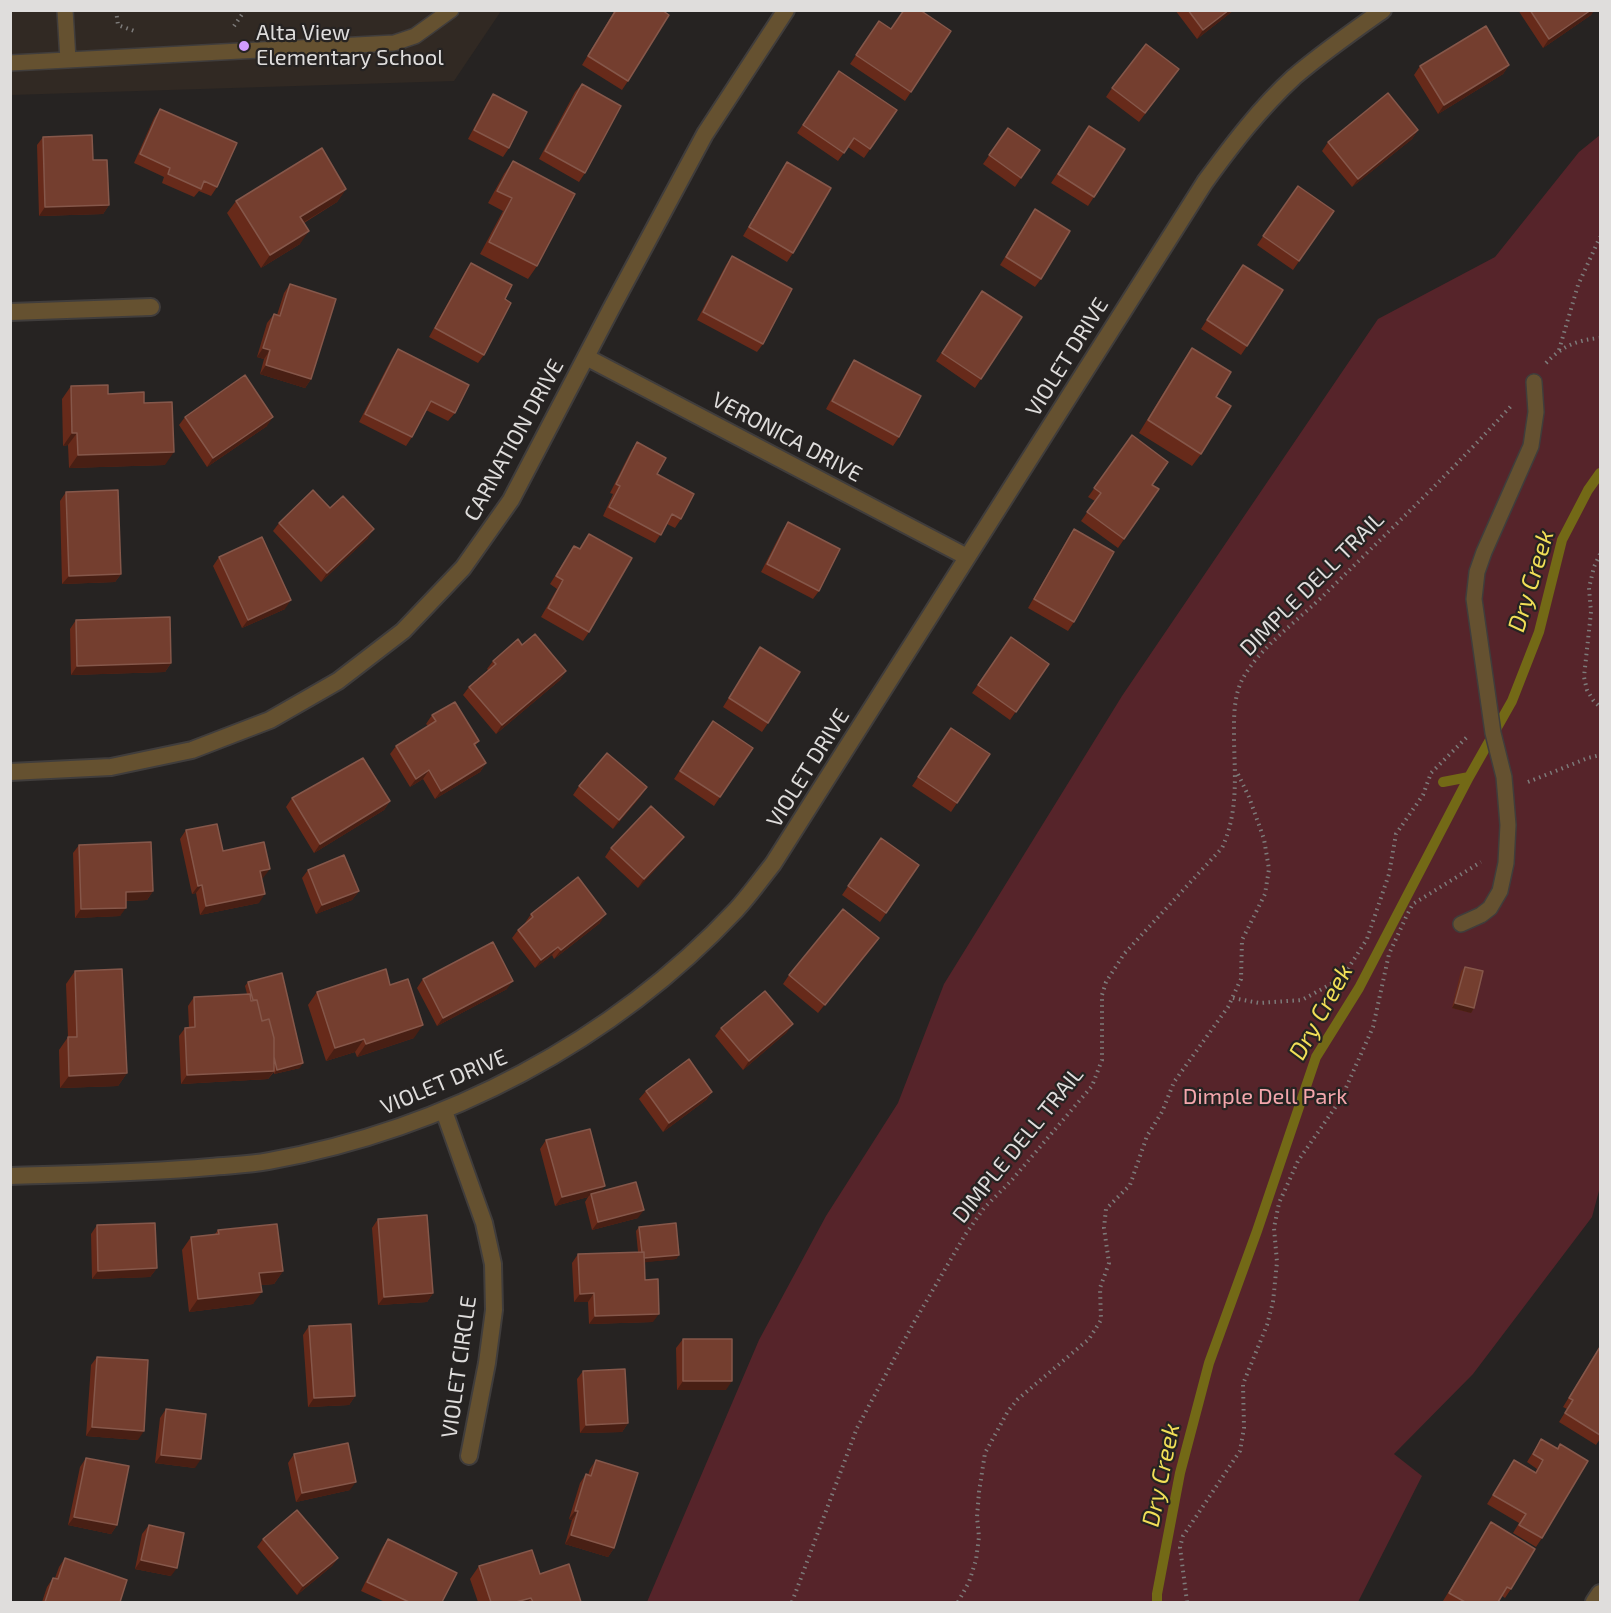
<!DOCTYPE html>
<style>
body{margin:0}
#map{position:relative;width:1611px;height:1613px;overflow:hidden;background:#262322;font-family:"Exo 2",sans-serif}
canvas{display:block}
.frame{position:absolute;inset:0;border:12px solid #dfdddc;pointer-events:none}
</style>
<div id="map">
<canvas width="1611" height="1613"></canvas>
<div class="frame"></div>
</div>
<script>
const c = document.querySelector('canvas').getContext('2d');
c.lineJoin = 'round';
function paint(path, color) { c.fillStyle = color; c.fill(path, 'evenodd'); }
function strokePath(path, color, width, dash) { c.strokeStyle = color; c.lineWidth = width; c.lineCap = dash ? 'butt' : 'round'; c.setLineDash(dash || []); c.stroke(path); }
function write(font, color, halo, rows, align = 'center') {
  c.font = font + ' "Exo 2",sans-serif'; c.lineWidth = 4.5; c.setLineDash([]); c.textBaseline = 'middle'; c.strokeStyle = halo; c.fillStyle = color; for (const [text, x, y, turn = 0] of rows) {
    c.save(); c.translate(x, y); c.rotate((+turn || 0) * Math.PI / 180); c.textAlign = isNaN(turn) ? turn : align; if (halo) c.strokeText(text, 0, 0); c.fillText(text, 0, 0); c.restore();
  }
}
const built = new Path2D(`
 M10,11H501L454,81L11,95Z`);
const green = new Path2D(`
 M1600,135V1187L1592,1217L1473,1374L1394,1454L1422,1476L1358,1602H647L759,1340L826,1216L898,1103L944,984L1122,696L1378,319L1495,257L1579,152Z`);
const stream = new Path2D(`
 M1443,782L1469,777
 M1157,1602V1594L1180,1473L1209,1363L1257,1231L1316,1057L1359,988L1469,777L1512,701L1539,632L1562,540L1588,490L1600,473`);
const path = new Path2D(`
 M116,10L118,25L134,31
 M234,26L245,10
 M1559,350L1578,285L1600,237
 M1546,363C1562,346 1577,340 1600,338
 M1600,554L1594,567L1589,588L1591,612L1584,677L1587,690L1593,700L1600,707
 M1528,782L1588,758L1600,755
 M1233,998L1259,1003L1302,1000L1342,978L1367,939L1389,874L1396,834L1423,795L1431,773L1469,735
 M792,1602L857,1428L913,1324L965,1235L984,1208L1011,1181L1092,1086L1102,1060V995L1106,982L1124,954L1222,848C1238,813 1235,778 1234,741C1234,721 1233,701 1241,682C1256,650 1300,619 1325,594C1388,532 1452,471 1511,406
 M958,1602L969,1582L976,1560L979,1537L977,1517L979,1492L985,1453L1008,1411L1018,1399L1089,1339L1101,1320L1100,1288L1109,1263L1104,1228L1106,1209L1130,1185L1147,1136L1162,1112L1174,1082L1228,1007L1241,979L1242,940L1265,894L1269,869L1264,839L1249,797L1236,770
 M1187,1602L1180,1547L1183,1536L1240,1451L1244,1428L1243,1384L1267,1325L1273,1302L1277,1262L1274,1228L1279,1203L1298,1161L1341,1099L1373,1027L1389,954L1407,915L1413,904L1481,862`);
const service = new Path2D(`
 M65,10L68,60
 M10,63L394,43L415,36L451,10
 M1461,924L1481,915L1490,908L1500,891L1506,863L1508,825L1504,777L1493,733L1474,599L1477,572L1484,552L1531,446L1536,412L1534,382`);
const minor = new Path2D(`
 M10,312L151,307
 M586,357L967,557
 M10,772L111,767L192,750L270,720L338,681L403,631L463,568L511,500L611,309L705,134L786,10
 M444,1111L484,1223L493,1264L494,1310L487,1363L469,1456
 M10,1176C77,1174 144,1173 210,1167C229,1165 249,1165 269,1161C446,1129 612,1042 736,910C749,896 761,879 773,864L1205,182C1232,145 1260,108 1294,77C1322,53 1352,32 1383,10
 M1594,1602L1600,1593`);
const wall = new Path2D(`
 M615,10H662L628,81L622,90L582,65Z
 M1175,10H1234L1197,39Z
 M1518,10H1594L1591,15L1543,48Z
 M879,21L891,29L951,31L905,101L850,64Z
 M1509,65L1503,74L1438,114L1414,75L1420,66Z
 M1179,69L1139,122L1106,97L1112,88Z
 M839,71L897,110L864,158L848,147L838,161L797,133Z
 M582,84L585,173L579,182L539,159L575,92Z
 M493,94L509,148L503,157L468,139L487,103Z
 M160,109L217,187L211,196L199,191L194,197L162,183L164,177L134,163L154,118Z
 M1089,126L1094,197L1088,206L1051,183Z
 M1008,128L1040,150L1015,187L983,164Z
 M1418,130L1412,139L1352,187L1322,151L1328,142Z
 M43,137L93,160L109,205L103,214L39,216L37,145Z
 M513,161L537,266L528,279L480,254L503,211L488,203L504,174Z
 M787,162L793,253L787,262L743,236L781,171Z
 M1298,186L1334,211L1293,270L1257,245Z
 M346,189L337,202L304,223L300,244L261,268L227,213L236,201Z
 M1035,209L1041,279L1035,287L1000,265Z
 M732,256L763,344L757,352L697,320L726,265Z
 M471,263L505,299L484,355L478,363L429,337L465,272Z
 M1237,273L1247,346L1241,355L1201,329Z
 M290,284L311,379L305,388L260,374L264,359L257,357L267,323L274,314L277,315L284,293Z
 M982,291L1022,317L975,388L936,361Z
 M1192,348L1216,397L1201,454L1192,466L1139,433L1183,361Z
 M398,349L455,413L448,421L426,410L412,437L406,446L359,422L392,358Z
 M854,360L899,437L893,446L826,409L848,369Z
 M71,386L108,394L165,465L69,468L68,445L63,446L62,399Z
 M185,417L267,426L207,467L179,425Z
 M1132,435L1152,485L1159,489L1118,548L1081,521L1095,501L1088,497Z
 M637,442L657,474L681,519L675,528L667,524L655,543L603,516L613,494L610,493L631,451Z
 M66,492L121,574L115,582L62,584L60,501Z
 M330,508L368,538L321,582L273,531L279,523Z
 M788,522L819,591L813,599L761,572L782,531Z
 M1074,529V622L1068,631L1028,608L1068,538Z
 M589,534V632L583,641L541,617L557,589L550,584L574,546L579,549Z
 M219,557L285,609L242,628L213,566Z
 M76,620L171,663L165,672L71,675L70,629Z
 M1011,637L1049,664L1010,720L972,693Z
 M522,645L566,671L560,680L496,734L463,695L469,687L488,670L487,669L493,661Z
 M760,647L768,723L762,732L723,707Z
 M432,715L479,741L475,746L486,763L480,772L435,799L423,779L410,787L390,754L396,746L428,726L426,724Z
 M713,721L753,748L714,806L674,779Z
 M951,728L990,754L951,812L912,786Z
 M579,786L641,796L613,829L573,795Z
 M292,798L390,801L384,810L314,853L286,807Z
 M186,830L223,851L263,878H262L259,903L200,915L196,893L192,894L180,839Z
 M881,838L919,865L880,922L842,895Z
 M79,845L153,891L147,900L126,901L120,916L75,918L73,853Z
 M678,845L638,888L605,857L611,848Z
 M308,870L359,891L352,900L316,914L302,878Z
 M531,914L600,923L554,959L552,955L535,968L512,938L518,930L525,924V923Z
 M879,938L818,1013L783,984L789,975Z
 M1465,967L1474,1008L1471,1013L1452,1008L1461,971Z
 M75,971L127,1073L118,1086L60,1088L59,1050L68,1037L66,984Z
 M423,979L507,989L437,1026L417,988Z
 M248,982L300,1068L274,1074V1072L268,1079L181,1084L179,1036L185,1028H189L188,1006L194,997L247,994L245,986Z
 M390,985L414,1038L357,1057L355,1052L326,1061L308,1005L317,992Z
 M793,1024L786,1033L743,1070L715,1036L721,1028Z
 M646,1091L712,1092L706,1100L663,1132L639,1099Z
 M546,1140L601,1191L638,1218L592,1230L585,1202L588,1197L555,1206L540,1149Z
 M378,1219L433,1293L427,1302L378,1305L372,1228Z
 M97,1225L157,1268L150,1277L92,1279L91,1234Z
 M639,1227L679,1255L676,1259L644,1262L645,1280L653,1322L589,1324L588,1302H574L572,1263L578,1254L638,1252L636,1231Z
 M218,1230L283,1271L274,1284L261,1285L253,1304L189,1312L182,1250L191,1237L215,1234Z
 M309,1326L355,1396L349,1405L308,1407L303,1335Z
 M683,1339L726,1390H677L676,1348Z
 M1600,1346V1439L1596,1445L1559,1422L1567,1409L1563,1407Z
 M97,1357L138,1440L86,1436L91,1365Z
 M583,1371L628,1423L622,1432L580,1433L577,1379Z
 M166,1409L195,1468L155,1463L160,1418Z
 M1541,1439L1557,1448L1560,1444L1542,1538L1536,1547L1513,1533L1519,1523L1487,1504L1514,1460L1535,1473L1537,1469L1527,1462Z
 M294,1454L350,1490L296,1502L288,1463Z
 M86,1458L117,1525L111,1534L68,1525L80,1467Z
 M596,1460L614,1548L608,1557L565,1544L572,1520L569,1519L580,1483L586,1474L588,1475L590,1469Z
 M1491,1522L1511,1589L1505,1598L1502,1596L1498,1602H1445L1443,1601Z
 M149,1525L171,1576L135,1569L142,1534Z
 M263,1539L338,1558L332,1566L297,1595L257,1547Z
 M388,1539L442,1602H385L361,1591L382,1548Z
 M65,1558L120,1602H42L47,1587L53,1578H55L59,1567Z
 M479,1566L540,1574L581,1602H478L470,1579Z`);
const shadedWall = new Path2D(`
 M1229,10H1234L1197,39L1203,30Z
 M1591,10H1594L1591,15L1543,48L1549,39Z
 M1509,65L1503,74L1438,114L1444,105Z
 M1418,130L1412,139L1352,187L1358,179Z
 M346,189L337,202L291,230L300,217Z
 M109,205L103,214L39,216L45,207Z
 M309,231L300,244L261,268L270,255Z
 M263,348L270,350L264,359L257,357Z
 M266,365L311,379L305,388L260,374Z
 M273,417L267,426L207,467L213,458Z
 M72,433H77L68,445L63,446Z
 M174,452L165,465L69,468L78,455Z
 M374,529L368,538L321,582L327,573Z
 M121,574L115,582L62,584L69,576Z
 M291,600L285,609L242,628L248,620Z
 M171,663L165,672L71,675L77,666Z
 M566,671L560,680L496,734L502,725Z
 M486,763L480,772L435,799L441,791Z
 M429,770L423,779L410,787L416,779Z
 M647,787L641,796L613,829L619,820Z
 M390,801L384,810L314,853L320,844Z
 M684,837L678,845L638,888L644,879Z
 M270,869L263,878L254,880L260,871Z
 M202,885L196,893L192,894L198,886Z
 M153,891L147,900L120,901L126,892Z
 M359,891L352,900L316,914L322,905Z
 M265,894L259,903L200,915L206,906Z
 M126,908L120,916L75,918L81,909Z
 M606,914L600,923L554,959L561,950Z
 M879,938L873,947L818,1013L825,1005Z
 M558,947L552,955L535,968L541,960Z
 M513,981L507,989L437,1026L443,1018Z
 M1455,1003L1474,1008L1471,1013L1452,1008Z
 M793,1024L786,1033L743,1070L749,1061Z
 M423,1025L414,1038L357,1057L366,1044Z
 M364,1039L355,1052L326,1061L335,1048Z
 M303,1063L300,1068L274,1074L277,1070Z
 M274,1071L268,1079L181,1084L187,1075Z
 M127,1073L118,1086L60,1088L69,1076Z
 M712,1092L706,1100L663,1132L669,1123Z
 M605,1186L599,1194H591L588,1197L555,1206L562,1197Z
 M644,1210L638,1218L592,1230L598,1222Z
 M679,1255L676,1259L639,1263L642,1258Z
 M157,1268L150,1277L92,1279L98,1271Z
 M283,1271L274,1284L250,1286L259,1273Z
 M262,1292L253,1304L189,1312L198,1299Z
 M433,1293L427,1302L378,1305L384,1297Z
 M594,1293L588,1302H574L580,1294Z
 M659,1314L653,1322L589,1324L595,1316Z
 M683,1381H732L726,1390H677Z
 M355,1396L349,1405L308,1407L314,1398Z
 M628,1423L622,1432L580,1433L586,1425Z
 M92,1427L144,1431L138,1440L86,1436Z
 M161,1455L201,1459L195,1468L155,1463Z
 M356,1482L350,1490L296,1502L302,1493Z
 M575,1511H578L572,1520L569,1519Z
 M74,1517L117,1525L111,1534L68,1525Z
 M571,1535L614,1548L608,1557L565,1544Z
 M338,1558L332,1566L297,1595L303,1586Z
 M141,1560L177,1568L171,1576L135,1569Z
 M531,1598L528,1602H516Z`);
const building = new Path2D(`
 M616,10H662L669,15L628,81L588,56Z
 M904,10H920L951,31L911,92L856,55L879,21L891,29Z
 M1188,10H1229L1203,30Z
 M1530,10H1591L1549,39Z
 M1486,26L1509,65L1444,105L1420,66Z
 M1146,44L1179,69L1145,113L1112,88Z
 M839,71L897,110L870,149L854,138L844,153L803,125Z
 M582,84L621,106L585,173L545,151Z
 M1388,93L1418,130L1358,179L1328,142Z
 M493,94L527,112L509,148L474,130Z
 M160,109L237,143L217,187L204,181L201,189L168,174L170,168L140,154Z
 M1089,126L1125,149L1094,197L1058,174Z
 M1008,128L1040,150L1021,178L989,155Z
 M92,135L93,160H107L109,205L45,207L43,137Z
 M322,148L346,189L300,217L309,231L270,255L236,201Z
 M513,161L575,194L537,266L489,242L512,198L497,191Z
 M787,162L831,188L793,253L749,227Z
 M1298,186L1334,211L1299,261L1263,236Z
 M1035,209L1070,231L1041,279L1006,257Z
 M732,256L792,289L763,344L703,312Z
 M471,263L512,285L505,299L511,303L484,355L435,328Z
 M1243,265L1283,290L1247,346L1207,320Z
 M290,284L336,299L311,379L266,365L270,350L263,348L274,314L280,316Z
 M982,291L1022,317L981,379L942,353Z
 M1192,348L1231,372L1216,397L1231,406L1201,454L1148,420Z
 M398,349L469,385L455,413L431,401L412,437L365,414Z
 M854,360L921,396L899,437L832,401Z
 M245,375L273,417L213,458L185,417Z
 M108,385V394L144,392V403L172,402L174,452L78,455L77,433H72L71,386Z
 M1132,435L1168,462L1152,485L1159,489L1124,539L1087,512L1101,493L1094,488Z
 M637,442L666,458L657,474L694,494L681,519L672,514L661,535L609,507L620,486L616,484Z
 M118,490L121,574L69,576L66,492Z
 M313,490L330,508L343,496L374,529L327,573L279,523Z
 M788,522L840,549L819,591L767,564Z
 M1074,529L1114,552L1074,622L1034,599Z
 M589,534L632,558L589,632L548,608L563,580L556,576L574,546L580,549Z
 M262,537L291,600L248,620L219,557Z
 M170,617L171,663L77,666L76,620Z
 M535,634L566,671L502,725L469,687L496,664L493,661L518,639L522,645Z
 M1011,637L1049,664L1016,712L978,685Z
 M760,647L800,672L768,723L729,698Z
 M455,702L479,741L474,744L486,763L441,791L429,770L416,779L396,746L436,721L432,715Z
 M713,721L753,748L720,797L680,771Z
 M951,728L990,754L957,803L918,777Z
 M607,753L647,787L619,820L579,786Z
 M363,758L390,801L320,844L292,798Z
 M651,806L684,837L644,879L611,848Z
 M217,824L223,851L264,842L270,869L260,871L265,894L206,906L202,885L198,886L186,830Z
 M881,838L919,865L886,913L848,886Z
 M151,842L153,891L126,892V908L81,909L79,845Z
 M344,855L359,891L322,905L308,870Z
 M578,877L606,914L561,950L558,947L541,960L518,930L533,917L531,914Z
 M843,909L879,938L825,1005L789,975Z
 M493,942L513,981L443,1018L423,979Z
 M1465,967L1483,971L1474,1008L1455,1003Z
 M122,969L127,1073L69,1076L68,1037H77L75,971Z
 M386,969L390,985L408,979L423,1025L366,1044L364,1039L335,1048L317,992Z
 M282,973L303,1063L277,1070L274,1057V1038L269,1019L262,1021L257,1000H253L248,982Z
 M765,991L793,1024L749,1061L721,1028Z
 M250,994L251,1001L257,1000L262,1021L269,1019L274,1038V1071L187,1075L185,1028L195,1027L194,997Z
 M689,1059L712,1092L669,1123L646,1091Z
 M590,1129L605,1186L562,1197L546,1140Z
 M636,1182L644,1210L598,1222L591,1194Z
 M427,1215L433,1293L384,1297L378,1219Z
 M155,1223L157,1268L98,1271L97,1225Z
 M676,1223L679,1255L644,1258V1252H642L639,1227Z
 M277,1224L283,1271L259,1273L262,1292L198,1299L191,1237L219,1234L218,1230Z
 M644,1252L645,1280L658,1279L659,1314L595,1316L594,1293L580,1294L578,1254Z
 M351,1324L355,1396L314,1398L309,1326Z
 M683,1339H732V1381H683Z
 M1600,1347V1435L1565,1413L1573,1400L1569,1398Z
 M97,1357L148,1360L144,1431L92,1427Z
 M625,1369L628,1423L586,1425L583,1371Z
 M166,1409L206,1414L201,1459L161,1455Z
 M1541,1439L1558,1449L1560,1444L1588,1461L1542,1538L1519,1525L1526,1514L1493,1495L1514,1460L1536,1473L1543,1460L1533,1454Z
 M348,1443L356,1482L302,1493L294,1454Z
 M86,1458L129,1466L117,1525L74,1517Z
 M596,1460L638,1473L614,1548L571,1535L578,1511H575L586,1474L591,1476Z
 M297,1510L338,1558L303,1586L263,1539Z
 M1491,1522L1535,1549L1511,1589L1507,1587L1498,1602H1465L1449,1593Z
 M149,1525L184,1533L177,1568L141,1560Z
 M388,1539L457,1573L442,1602H409L367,1582Z
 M532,1550L540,1574L569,1564L581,1602H533L531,1598L516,1602H491L479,1566Z
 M65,1558L127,1580L120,1602H45L53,1578L58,1579Z`);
const markers = [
 [244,46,6,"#d19dfe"]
];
const poiNames = [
 ["Alta View",256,33],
 ["Elementary School",256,58]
];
const streetNames = [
 ["VIOLET DRIVE",1067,357,-58],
 ["VERONICA DRIVE",787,437,28],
 ["CARNATION DRIVE",514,440,-61],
 ["DIMPLE DELL TRAIL",1312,584,-45],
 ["VIOLET DRIVE",808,768,-58],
 ["VIOLET DRIVE",444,1082,-23],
 ["DIMPLE DELL TRAIL",1018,1145,-51],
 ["VIOLET CIRCLE",459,1367,-82]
];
const parkNames = [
 ["Dimple Dell Park",1265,1097]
];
const waterNames = [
 ["Dry Creek",1531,581,-73],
 ["Dry Creek",1321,1012,-61],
 ["Dry Creek",1161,1475,-78]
];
paint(built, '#312923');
paint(green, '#56242a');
strokePath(stream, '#736916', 10);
strokePath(service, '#403d3c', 18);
strokePath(minor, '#403d3c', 20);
strokePath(path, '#7d7b7a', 4, [1.5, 4.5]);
strokePath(service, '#655130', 15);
strokePath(minor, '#655130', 16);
paint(wall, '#672a1a');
paint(shadedWall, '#481f14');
paint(building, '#743e2f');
strokePath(building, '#85574a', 1.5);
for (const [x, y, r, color] of markers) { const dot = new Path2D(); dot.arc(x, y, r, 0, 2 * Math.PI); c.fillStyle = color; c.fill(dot); strokePath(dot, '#262322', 2); }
write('22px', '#dfdddc', '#262322', poiNames, 'left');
write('22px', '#dfdddc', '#262322', streetNames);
write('22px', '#f4a6ac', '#262322', parkNames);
write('italic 24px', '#f1df57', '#262322', waterNames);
</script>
